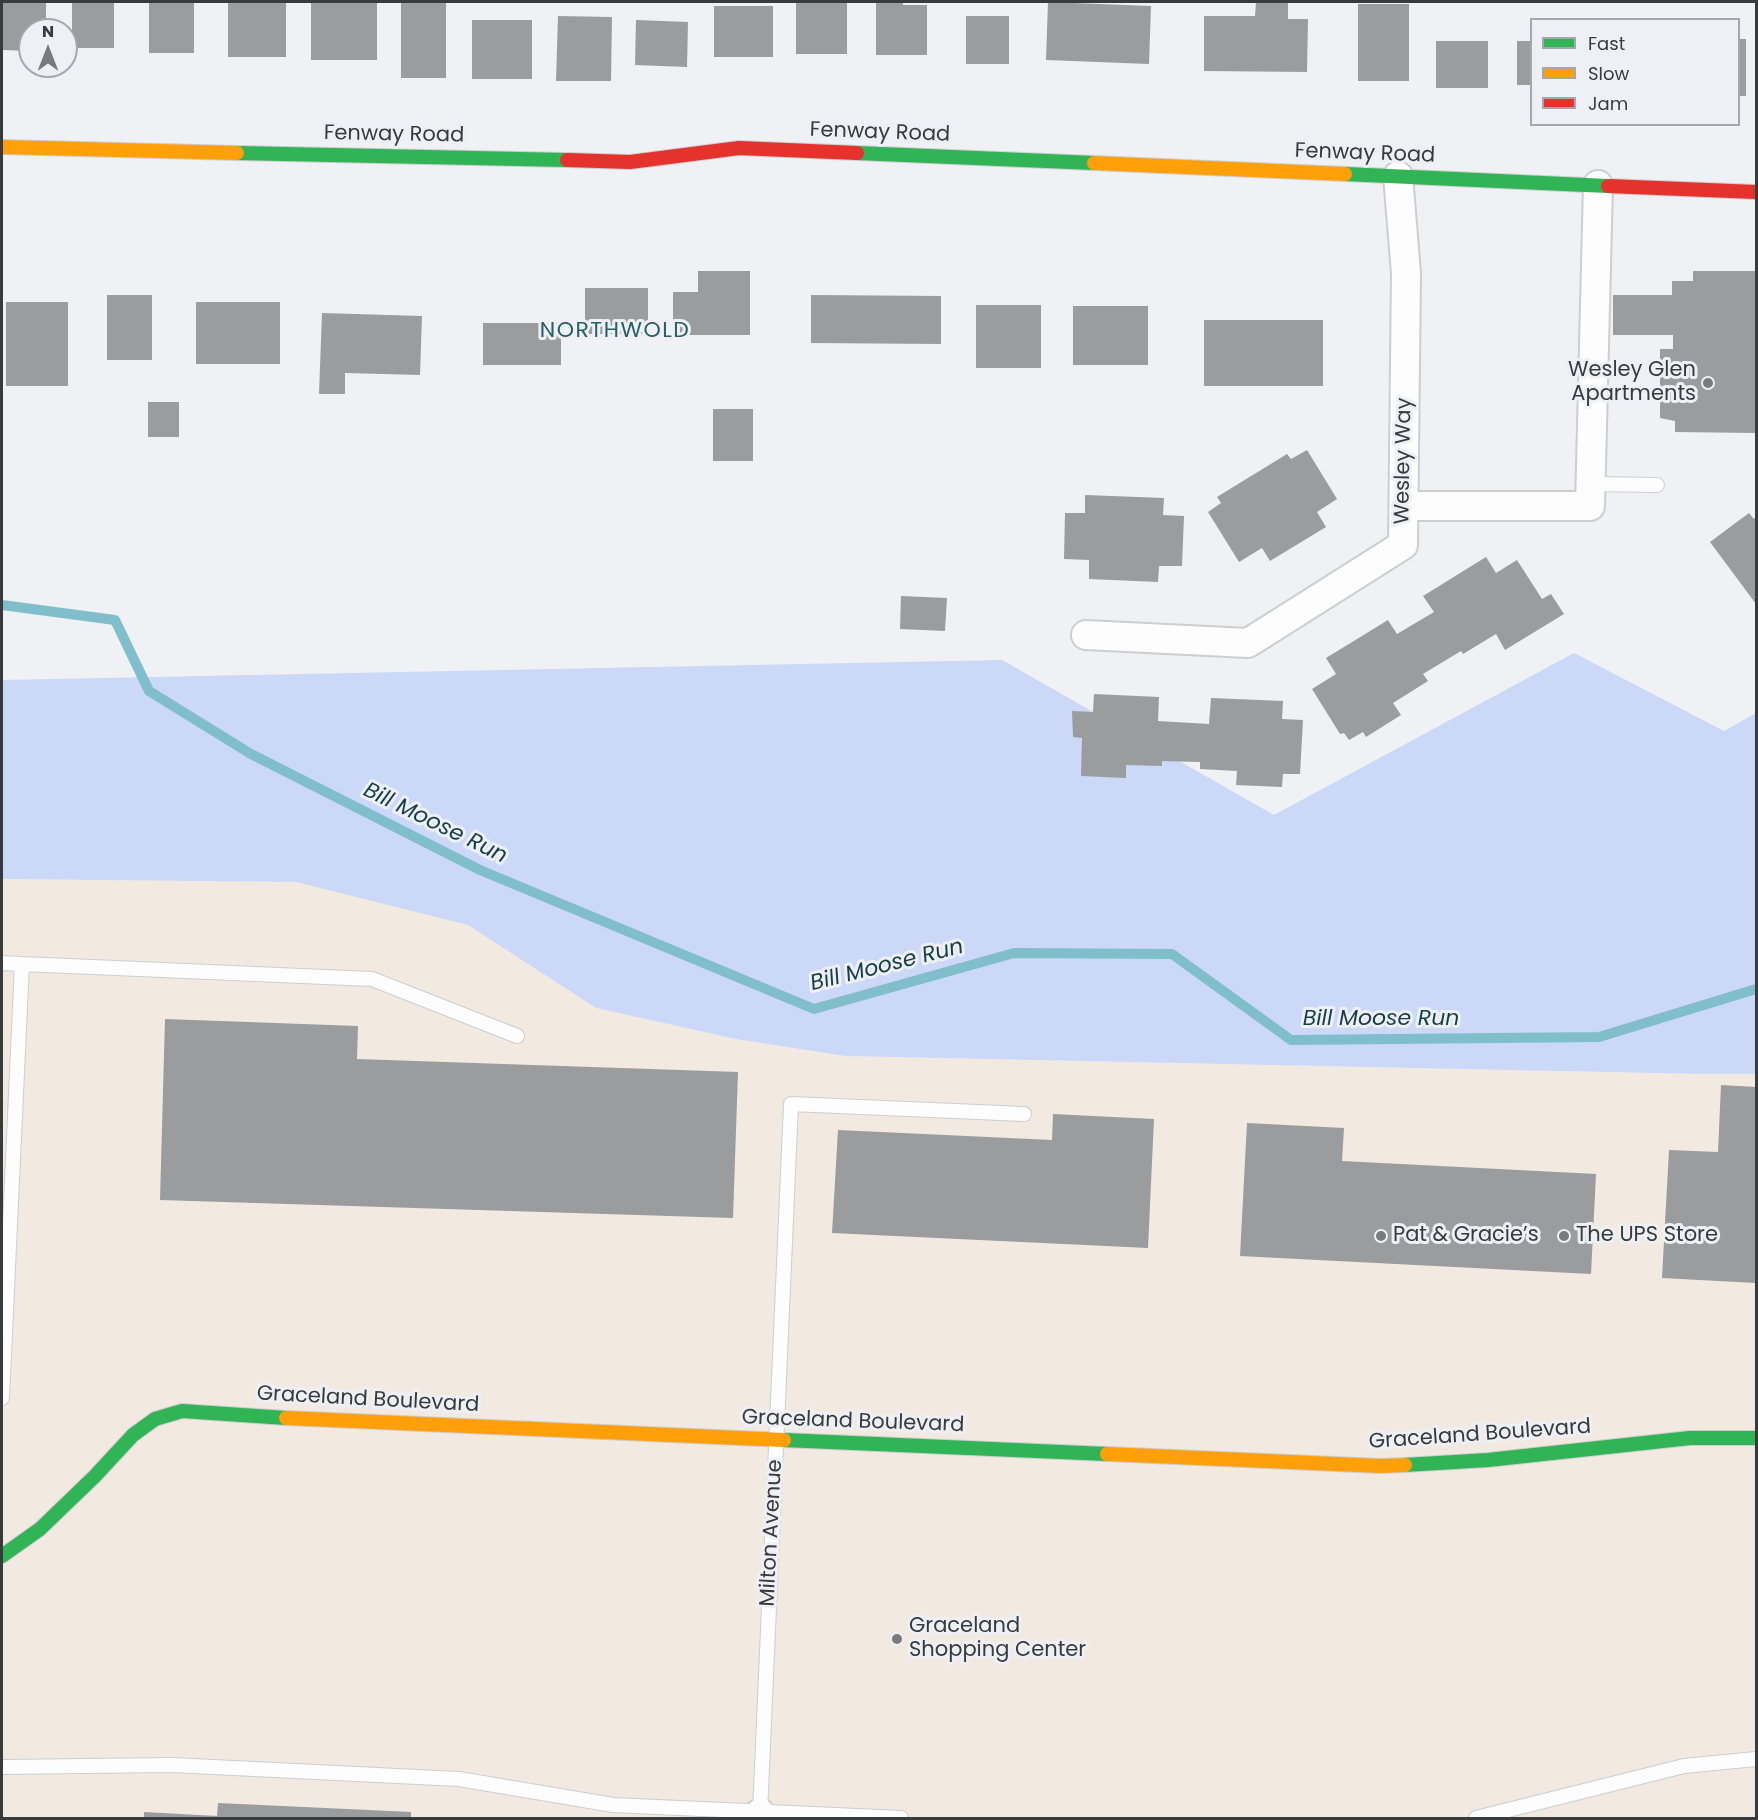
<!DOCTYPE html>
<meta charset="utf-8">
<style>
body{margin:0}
#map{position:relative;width:1758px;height:1820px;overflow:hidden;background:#eff1f4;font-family:Poppins,sans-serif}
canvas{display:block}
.frame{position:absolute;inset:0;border:3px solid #393a3c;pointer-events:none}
.legend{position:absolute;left:1530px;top:18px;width:210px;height:108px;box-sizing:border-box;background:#eef0f5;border:2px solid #a6a7ab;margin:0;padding:8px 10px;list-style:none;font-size:18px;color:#393a3c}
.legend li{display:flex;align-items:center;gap:12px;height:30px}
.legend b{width:30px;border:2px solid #a6a7ab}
.north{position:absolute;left:18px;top:18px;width:60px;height:60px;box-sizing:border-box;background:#eef0f5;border:2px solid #a6a7ab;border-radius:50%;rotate:0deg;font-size:16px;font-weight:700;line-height:24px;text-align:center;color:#393a3c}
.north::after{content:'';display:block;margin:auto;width:21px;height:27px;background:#797a7c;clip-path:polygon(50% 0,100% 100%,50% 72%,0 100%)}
</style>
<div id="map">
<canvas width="1758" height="1820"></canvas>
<div class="frame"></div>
<ul class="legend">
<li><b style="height:8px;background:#30b455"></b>Fast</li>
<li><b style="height:8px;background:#ff9f0a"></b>Slow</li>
<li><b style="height:8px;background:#e5322d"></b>Jam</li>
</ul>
<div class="north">N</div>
</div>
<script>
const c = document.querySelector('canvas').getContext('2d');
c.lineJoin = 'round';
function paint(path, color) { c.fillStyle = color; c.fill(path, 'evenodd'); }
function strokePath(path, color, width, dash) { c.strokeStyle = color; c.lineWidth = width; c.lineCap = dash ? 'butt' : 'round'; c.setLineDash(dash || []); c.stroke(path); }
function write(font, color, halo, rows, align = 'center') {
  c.font = font + ' Poppins,sans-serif'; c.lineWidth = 6; c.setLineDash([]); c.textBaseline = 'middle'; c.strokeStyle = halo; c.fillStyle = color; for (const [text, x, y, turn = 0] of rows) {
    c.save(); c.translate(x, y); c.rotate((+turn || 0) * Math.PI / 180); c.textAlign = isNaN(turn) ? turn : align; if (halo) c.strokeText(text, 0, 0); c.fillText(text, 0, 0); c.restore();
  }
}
const commercial = new Path2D(`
 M2,879L296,882L469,925L596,1008L736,1039L845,1056L1702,1074H1756V1818H2Z`);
const green = new Path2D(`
 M1574,653L1724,731L1756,713V1074H1702L845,1056L736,1039L596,1008L468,925L296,882L2,879V680L1002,660L1274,815Z`);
const stream = new Path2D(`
 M2,605L115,620L149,691L251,754L480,870L814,1009L1014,953L1172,954L1291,1040L1599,1037L1756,989`);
const building = new Path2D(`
 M2,2H46V30H30V51L2,50Z
 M72,2H114V48H72Z
 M149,2H194V53H149Z
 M228,2H286V57H228Z
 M311,2H377V60H311Z
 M401,2H446V78H401Z
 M796,2H847V54H796Z
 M876,2H903V5H927V55H876Z
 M1048,2L1151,6L1149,64L1046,60Z
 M1256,2H1288V19H1308L1307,72L1204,71V16H1255Z
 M1358,4H1409V81H1358Z
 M714,6H773V57H714Z
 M558,16L612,17L611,81H556Z
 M966,16H1009V64H966Z
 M472,20H532V79H472Z
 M636,20L688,22L687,67L635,65Z
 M1738,39H1746V96H1738Z
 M1436,41H1488V88H1436Z
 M1517,41H1532V85H1517Z
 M698,271H750V335H673V292H698Z
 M1693,271H1756V433L1675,432V421L1660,418V349H1673V335H1613V295H1672V281H1693Z
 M585,288H648V334H585Z
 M107,295H152V360H107Z
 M811,295L941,296V344L811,343Z
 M6,302H68V386H6Z
 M196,302H280V364H196Z
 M976,305H1041V368H976Z
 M1073,306H1148V365H1073Z
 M322,313L422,316L420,375L345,373V394H319Z
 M1204,320H1323V386H1204Z
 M483,323H561V365H483Z
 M148,402H179V437H148Z
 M713,409H753V461H713Z
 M1307,450L1337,499L1317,512L1326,527L1270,561L1262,548L1239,562L1208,512L1221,503L1217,497L1287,454L1291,459Z
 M1085,495L1164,498L1163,515L1184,516L1182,566H1159L1158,582L1089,579V560L1064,559L1065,513H1085Z
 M1749,513L1754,519L1756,517V604L1710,542Z
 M1486,557L1496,573L1517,560L1542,599L1551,594L1564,614L1505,650L1496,634L1463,654L1461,651L1423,674L1428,681L1393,703L1401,715L1366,737L1363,732L1349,740L1344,733L1340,734L1312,689L1336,674L1326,658L1388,620L1397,634L1434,612L1423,596Z
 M901,596L947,598L945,631L900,629Z
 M1094,694L1159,697L1158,721L1209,724L1211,698L1283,701L1282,719L1303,720L1300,774H1283L1282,787L1236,785L1237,771L1200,769V762L1162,761V766L1126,765V778L1081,776L1082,738L1073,737L1072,711L1093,712Z
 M165,1019L358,1026L357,1059L738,1072L733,1218L160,1200Z
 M1721,1085L1756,1087V1283L1662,1278L1669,1150L1718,1152Z
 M1053,1114L1154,1119L1148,1248L832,1233L838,1130L1052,1140Z
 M1247,1123L1344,1128L1342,1161L1596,1174L1591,1274L1240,1256Z
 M218,1803L411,1812V1818H144V1812L217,1816Z`);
const lane = new Path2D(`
 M1591,484L1657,485
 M2,963L22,964L2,1398
 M22,964L372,979L517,1036
 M2,1767L172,1765L459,1779L613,1805L901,1818
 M760,1813L791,1104L1024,1114
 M1476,1818L1684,1766L1756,1759`);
const street = new Path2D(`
 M1404,506H1590L1598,185
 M1086,635L1248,643L1403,545L1406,273L1398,176
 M760,1818V1813`);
const fast = new Path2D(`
 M237,153L567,160
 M857,153L1094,163
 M1345,174L1608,186
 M784,1440L1107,1454
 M1405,1465L1488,1460L1690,1438H1756
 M2,1556L40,1529L95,1476L133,1435L155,1419L182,1411L286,1418`);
const slow = new Path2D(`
 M2,147L237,153
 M1094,163L1345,174
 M286,1418L784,1440
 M1107,1454L1381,1466L1405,1465`);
const jam = new Path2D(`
 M567,160L630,162L739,148L857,153
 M1608,186L1756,192`);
const markers = [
 [1708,383,6,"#797a7c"],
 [1381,1236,6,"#797a7c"],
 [1564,1236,6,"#797a7c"],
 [897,1639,6,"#797a7c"]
];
const streetNames = [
 ["Fenway Road",880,133,2],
 ["Fenway Road",394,135,1],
 ["Fenway Road",1365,154,2],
 ["Wesley Way",1404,461,-89],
 ["Graceland Boulevard",368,1400,3],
 ["Graceland Boulevard",853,1422,2],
 ["Graceland Boulevard",1480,1435,-4],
 ["Milton Avenue",772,1533,-87]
];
const poiNames = [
 ["Wesley Glen",1696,371,"right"],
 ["Apartments",1696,395,"right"],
 ["Pat & Gracie’s",1393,1236],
 ["The UPS Store",1576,1236],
 ["Graceland",909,1627],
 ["Shopping Center",909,1651]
];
const neighbourhoodNames = [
 ["NORTHWOLD",615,331]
];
const waterNames = [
 ["Bill Moose Run",435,824,26],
 ["Bill Moose Run",887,966,-14],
 ["Bill Moose Run",1381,1019]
];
paint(commercial, '#f2e9e1');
paint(green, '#ccd8f7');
strokePath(stream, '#80becc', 10);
paint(building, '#9a9c9e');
strokePath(lane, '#ccced0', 16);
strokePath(street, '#ccced0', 32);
strokePath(fast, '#ccced0', 16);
strokePath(slow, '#ccced0', 16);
strokePath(jam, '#ccced0', 16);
strokePath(lane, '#fdfdfd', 14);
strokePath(street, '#fdfdfd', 28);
strokePath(fast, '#30b455', 14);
strokePath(slow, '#ff9f0a', 14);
strokePath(jam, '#e5322d', 14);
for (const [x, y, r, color] of markers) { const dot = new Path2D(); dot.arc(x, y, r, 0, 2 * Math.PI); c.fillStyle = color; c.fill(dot); strokePath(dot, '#eef0f5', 2); }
write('21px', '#393a3c', '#eef0f5', streetNames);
write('21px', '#393a3c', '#eef0f5', poiNames, 'left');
c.letterSpacing = '1.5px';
write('22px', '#265f65', '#eef0f5', neighbourhoodNames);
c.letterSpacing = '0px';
write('italic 22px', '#153e47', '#eef0f5', waterNames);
</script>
